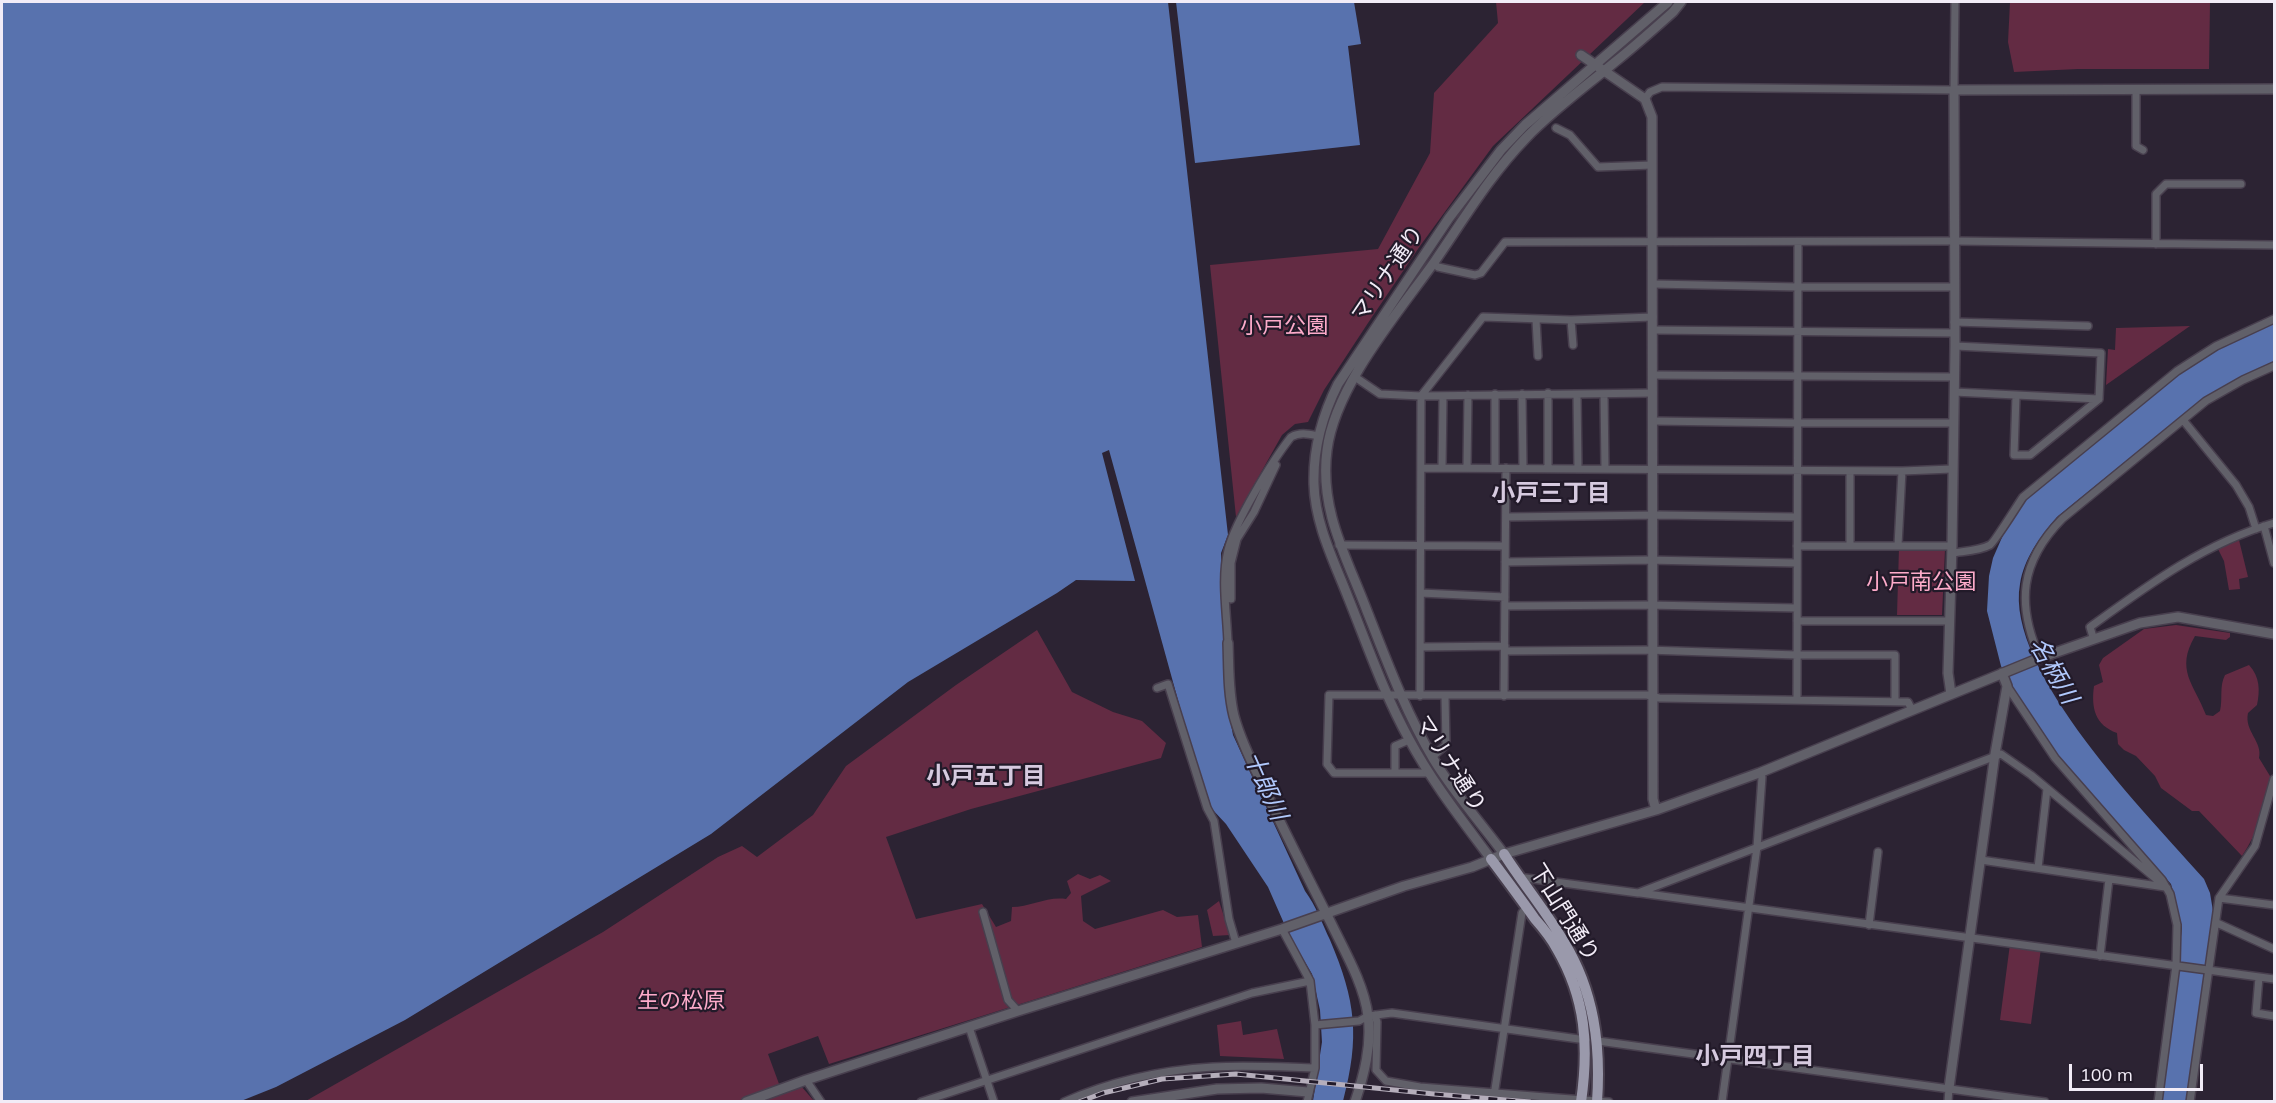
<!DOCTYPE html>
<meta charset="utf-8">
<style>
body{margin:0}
#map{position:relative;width:2276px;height:1103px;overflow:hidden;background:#2c2333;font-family:Mulish,sans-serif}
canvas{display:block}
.frame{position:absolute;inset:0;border:3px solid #f2ecf7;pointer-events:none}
.scale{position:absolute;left:2069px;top:1064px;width:134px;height:27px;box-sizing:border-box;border:3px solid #f2ecf7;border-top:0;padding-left:8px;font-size:18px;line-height:21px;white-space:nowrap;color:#f2ecf7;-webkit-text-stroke:4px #221a29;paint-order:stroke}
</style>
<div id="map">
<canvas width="2276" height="1103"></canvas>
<div class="frame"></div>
<div class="scale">100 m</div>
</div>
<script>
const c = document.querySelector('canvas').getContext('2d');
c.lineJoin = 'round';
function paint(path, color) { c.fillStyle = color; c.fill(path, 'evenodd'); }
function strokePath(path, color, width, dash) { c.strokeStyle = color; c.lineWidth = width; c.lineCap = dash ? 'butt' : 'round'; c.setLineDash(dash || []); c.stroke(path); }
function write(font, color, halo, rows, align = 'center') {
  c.font = font + ' Mulish,"Noto Sans JP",sans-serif'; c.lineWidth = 4.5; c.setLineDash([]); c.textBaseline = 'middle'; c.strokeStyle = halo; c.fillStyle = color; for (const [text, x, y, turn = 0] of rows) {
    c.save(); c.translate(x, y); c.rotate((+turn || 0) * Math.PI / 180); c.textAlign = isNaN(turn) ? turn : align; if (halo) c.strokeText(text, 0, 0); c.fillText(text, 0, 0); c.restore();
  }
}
const green = new Path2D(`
 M1496,2H1645L1493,146L1420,246L1368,323L1324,390L1308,422L1295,424L1282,435L1236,517L1210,265L1378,249L1430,153L1434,93L1498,23Z
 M2010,2H2210L2209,69H2078L2014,72L2008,42Z
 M2190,326L2106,385L2108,349L2115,350L2116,328Z
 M2239,540L2248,577L2239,579L2240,589L2229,590L2224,561L2218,549Z
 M1899,548L1945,549L1942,615H1897Z
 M2176,625L2230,633V637L2226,640L2195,636C2175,670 2194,684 2206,715L2213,716L2220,711C2223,698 2219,687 2225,675L2249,665C2260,677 2260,690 2257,705L2248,713C2244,731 2263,742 2259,758L2270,776V783C2263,809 2258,833 2242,856L2199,811H2192L2161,788L2155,776L2136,756L2124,750L2118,744L2117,733C2095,725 2091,708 2094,686L2103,682L2099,665L2103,658L2144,629Z
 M1037,630L1072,692L1113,712L1142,721L1166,743L1161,758L971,809L886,837L916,919L982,904L996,927L1011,921L1012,907C1030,907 1048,896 1066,899L1071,893L1067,881L1078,874L1090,879L1100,875L1111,881L1081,896L1083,921L1095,929L1163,910L1177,917L1198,915L1202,947L829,1064L818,1036L768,1054L782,1092L801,1086L814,1101L304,1102L603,932L718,857L742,846L757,857L813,815L846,766L956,685Z
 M1219,901L1230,935L1213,936L1207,910Z
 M2010,944L2041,948L2031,1024L2000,1020Z
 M1241,1021L1243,1035L1277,1029L1284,1059L1220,1056L1217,1025Z`);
const water = new Path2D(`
 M2,2H1168L1228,535L1221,553L1225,692L1233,735L1305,891C1316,906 1322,923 1330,940C1356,1001 1360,1037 1343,1101H1313L1322,1042L1320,1010L1312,974L1290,937L1268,887L1226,824L1212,809L1189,740L1109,450L1102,453L1135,581L1076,580L1057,593L908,682L711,834L405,1020L276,1087L241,1101L2,1102Z
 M1176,2H1354L1361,44L1348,46L1360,145L1195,163Z
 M2274,323V361L2205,397L2057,517C2040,537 2024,558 2020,584C2004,671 2149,816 2204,879L2210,893L2213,911L2186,1101L2159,1102L2173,1010L2182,927L2171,884L2068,770L2009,685L2001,666L1987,611L1989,576L1993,558L2007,526L2026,499L2177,375L2215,350Z`);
const minor = new Path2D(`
 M2136,91V146L2143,150
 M1645,99L1650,92L1662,87L1954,90L1955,2
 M1556,128L1570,135L1598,167L1652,165
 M2156,244V194L2166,184H2241
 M1433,263L1438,267L1475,275L1481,273L1505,242L1955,241L2274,245
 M1653,284L1798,287H1955
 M1536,320L1538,356
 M1571,320L1573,345
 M1954,322L2088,326
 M1653,330L1954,333
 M1652,375L1953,377
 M1355,377L1380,394L1421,396L1653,393
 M1954,392L2099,399L2101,353L1955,346
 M1522,394L1523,468
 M1604,394L1605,468
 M1577,395L1578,469
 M2016,396L2014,455H2030L2099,399
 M2183,420L2236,485L2249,507L2256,529
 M1653,421L1797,423H1953
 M1421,468L1902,471L1952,469
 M1442,468L1443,396
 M1467,468L1468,395
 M1495,468V394
 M1548,468V393
 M1850,471V546
 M1506,517L1659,515L1797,517
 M2264,526L2274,563
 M1339,545L1505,546
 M1898,545L1902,471
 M1797,546H1952
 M1952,553C1964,551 1979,551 1990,545C1994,543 2018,504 2023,497L2177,371L2216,346L2274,319
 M1505,562L1647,560L1797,563
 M1421,593L1505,597
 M1231,599V563L1237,539L1254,512L1276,465
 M1505,606L1648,605L1797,608
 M1797,621H1949
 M2093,637L2090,627C2148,585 2205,543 2274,523
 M1228,643C1227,613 1221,579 1228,550C1235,522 1272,461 1291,437C1300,432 1308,434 1318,436
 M1421,647L1505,646
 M1505,651L1647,650L1797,655H1895V702
 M2040,658C2016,604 2020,562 2062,519L2206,401L2243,380L2274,366
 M2007,686L2055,758L2162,880L2170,894L2177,925L2176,965L2158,1102
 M1157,688L1168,684L1207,808L1214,821L1229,919L1236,943
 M1420,696L1421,396L1483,317L1571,320L1653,317
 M1504,696L1506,468
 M1797,700L1798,243
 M1432,757L1446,745L1445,696
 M1395,773V746L1409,740
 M1429,773H1334L1327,764L1329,695H1647L1659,698L1908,702L1912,710
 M1981,860L2165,887
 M2038,868L2047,789
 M1518,877L1638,893L2001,754L2031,775L2167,888
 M1640,893L2274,979
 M2219,898L2274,905
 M983,912L1008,1000L1018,1011
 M2217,923L2274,949
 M1869,925L1878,852
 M1282,929L1310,981L1315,1025
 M2100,956L2109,879
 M2259,977L2256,1013L2274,1016
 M1375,1015L1377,1022L1376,1070L1386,1081L1420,1087L1609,1102
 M969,1027L994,1102
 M1598,1041L2045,1102
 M806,1080L821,1102
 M921,1102L1252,993L1310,981
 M1064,1102C1111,1081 1162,1070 1213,1067C1246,1065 1281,1067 1315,1068
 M1307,1102L1315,1068V1025L1359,1021L1368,1016L1392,1013L1586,1040
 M1493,1102L1522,913L1526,907
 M1722,1102L1757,847L1762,777L1759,773
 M1948,1102L1949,1088
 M2190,1102L2219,898L2255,846L2274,779`);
const tertiary = new Path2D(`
 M1581,55L1645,99L1652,117L1653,799L1656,810
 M1228,643C1229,667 1228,692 1234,716C1240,738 1250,759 1260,779C1282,828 1307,875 1331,923C1345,952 1364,984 1368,1016C1372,1045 1364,1075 1355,1102
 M1951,694L1948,673L1952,546L1955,346L1954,90L2274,89
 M1504,854C1481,823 1454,793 1434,760C1406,713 1387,662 1367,611C1347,558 1319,510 1327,450C1335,386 1398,313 1435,261C1464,219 1490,175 1526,138C1553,110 1585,87 1615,62C1635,46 1654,29 1673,12L1681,2
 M1491,859C1462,820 1432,782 1409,739C1384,694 1367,644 1348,597C1334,561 1315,524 1314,484C1313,448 1322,416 1338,384L1449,218L1501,150L1525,125L1668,2
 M1949,1088L1995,754L2007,686L2002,673
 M746,1102L806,1080L1018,1011L1282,929L1404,886L1472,867L1504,854L1656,810L1759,773L2040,658L2140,623L2178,617L2274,634
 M1132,1102L1217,1089L1261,1088L1308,1092`);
const primary = new Path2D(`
 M1504,854C1523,884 1546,911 1564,942C1594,991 1601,1045 1597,1102
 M1491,859C1506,879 1521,899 1535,919C1543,928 1551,938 1557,949C1586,999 1589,1046 1581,1102`);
const rail = new Path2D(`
 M1079,1102L1103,1093L1162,1079L1236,1074L1434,1094L1530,1102`);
const streetNames = [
 ["マリナ通り",1388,274,-56],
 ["マリナ通り",1450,764,57],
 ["下山門通り",1564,913,58]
];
const parkNames = [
 ["小戸公園",1284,326],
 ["小戸南公園",1921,582],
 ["生の松原",681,1001]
];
const neighbourhoodNames = [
 ["小戸三丁目",1551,494],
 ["小戸五丁目",986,777],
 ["小戸四丁目",1755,1057]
];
const waterNames = [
 ["名柄川",2053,671,60],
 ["十郎川",1265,786,66]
];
paint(green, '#632b43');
paint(water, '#5872ae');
strokePath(minor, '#483f4e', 10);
strokePath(tertiary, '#483f4e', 12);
strokePath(primary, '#483f4e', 14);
strokePath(minor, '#616069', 7);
strokePath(tertiary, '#616069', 9);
strokePath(primary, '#9a99ab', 10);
strokePath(rail, '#b5aebb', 5);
strokePath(rail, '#221a29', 3, [9]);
write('22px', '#f2ecf7', '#221a29', streetNames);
write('22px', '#fdabca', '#221a29', parkNames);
write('bold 24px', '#d6cadf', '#221a29', neighbourhoodNames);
write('italic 24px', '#b1c9fd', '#221a29', waterNames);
</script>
